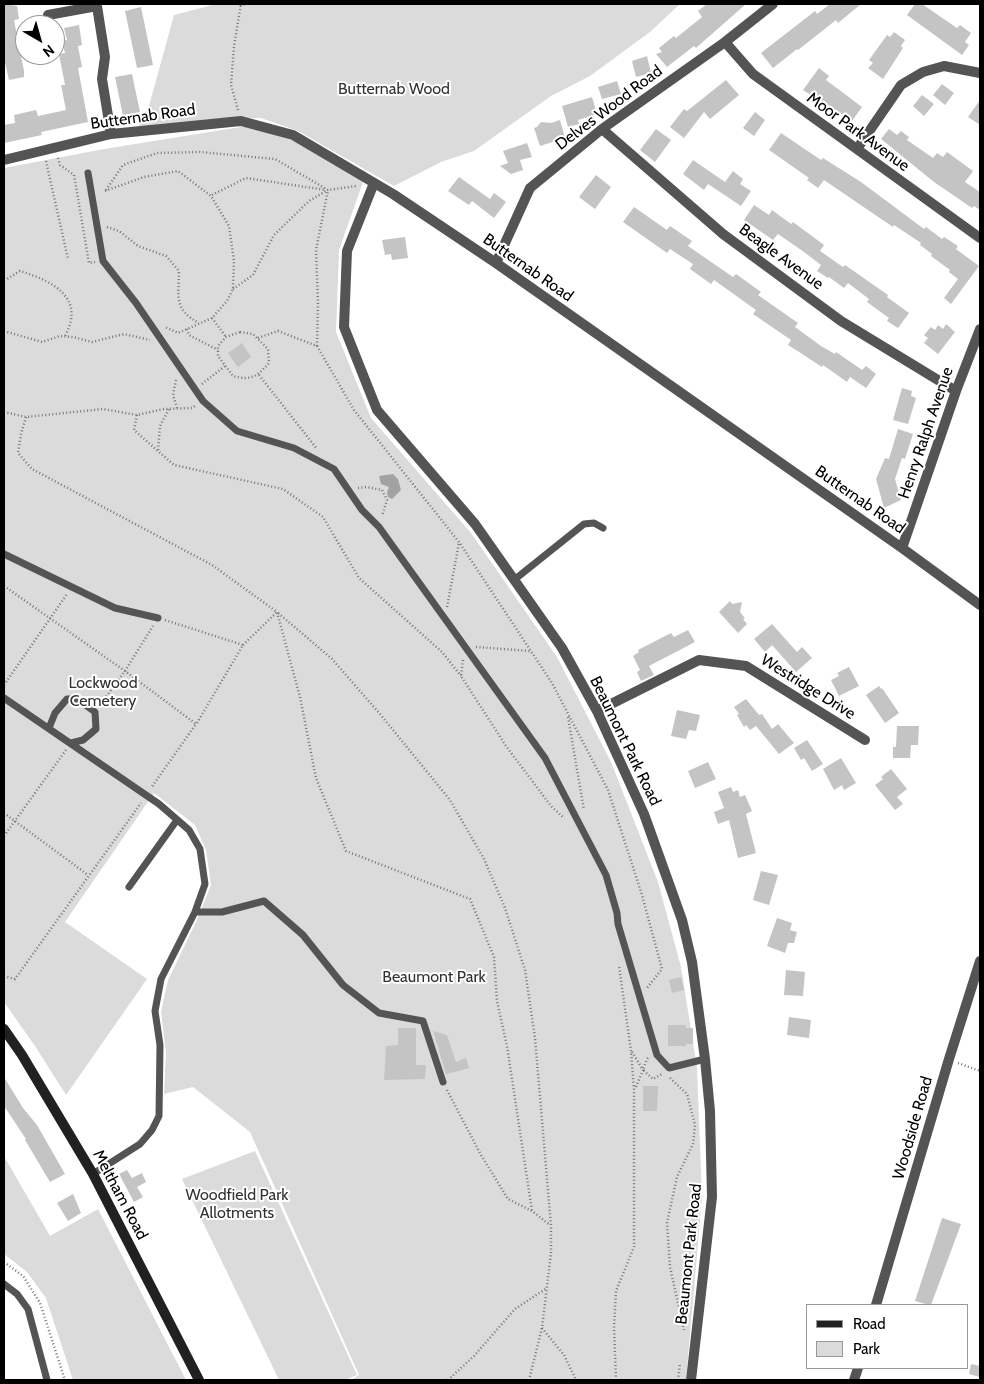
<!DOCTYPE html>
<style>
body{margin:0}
#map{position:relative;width:984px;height:1384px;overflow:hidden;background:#fff;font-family:Cabin,sans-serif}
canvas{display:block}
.frame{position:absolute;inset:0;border:5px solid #000;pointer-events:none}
.legend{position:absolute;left:806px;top:1304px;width:162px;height:65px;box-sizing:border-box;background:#fff;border:1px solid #999;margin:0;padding:6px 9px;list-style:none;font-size:15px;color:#000}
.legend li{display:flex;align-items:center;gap:10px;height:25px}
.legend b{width:25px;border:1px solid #999}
.north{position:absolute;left:15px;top:15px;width:50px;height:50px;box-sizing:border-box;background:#fff;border:1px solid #999;border-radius:50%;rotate:142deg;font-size:14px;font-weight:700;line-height:20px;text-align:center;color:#000}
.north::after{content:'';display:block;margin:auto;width:18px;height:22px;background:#000;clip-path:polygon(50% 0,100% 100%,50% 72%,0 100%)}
</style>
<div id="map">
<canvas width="984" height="1384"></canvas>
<div class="frame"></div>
<ul class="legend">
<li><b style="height:6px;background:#212121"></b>Road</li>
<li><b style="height:14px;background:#dbdbdb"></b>Park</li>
</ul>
<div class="north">N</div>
</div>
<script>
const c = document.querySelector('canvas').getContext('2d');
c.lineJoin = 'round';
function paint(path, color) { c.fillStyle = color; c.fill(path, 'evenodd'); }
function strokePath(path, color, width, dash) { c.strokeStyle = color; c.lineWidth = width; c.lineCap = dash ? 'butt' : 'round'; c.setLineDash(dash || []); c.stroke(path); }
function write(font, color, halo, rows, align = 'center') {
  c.font = font + ' Cabin,sans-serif'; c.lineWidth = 4; c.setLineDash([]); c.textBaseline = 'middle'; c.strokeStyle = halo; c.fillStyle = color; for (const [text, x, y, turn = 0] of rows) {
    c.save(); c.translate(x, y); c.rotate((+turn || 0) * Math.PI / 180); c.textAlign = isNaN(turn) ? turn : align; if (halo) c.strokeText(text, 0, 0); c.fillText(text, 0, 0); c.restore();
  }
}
const green = new Path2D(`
 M216,4H680L650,32L590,76L551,96L474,151L441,162L394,186L298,131L261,118L208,119L138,128L149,106L174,15Z
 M247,126L294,141L363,182L339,250L336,332L371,418L471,533L557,657L611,762L658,882L681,967L697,1068L702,1197L686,1380H351L359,1375L250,1132L193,1087L164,1094L166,1053L161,1012L168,980L196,922L211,885L206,850L195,825L154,793L65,922L147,979L66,1095L35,1046L4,1002V168L104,149Z
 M255,1151L357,1375L345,1380H279L182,1179Z
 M4,1156L50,1236L98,1209L186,1380H73L46,1298L27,1272L4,1254Z`);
const water = new Path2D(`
 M393,474L398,479L401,490L392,499L388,497L387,492L389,487L381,484L379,476Z`);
const building = new Path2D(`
 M4,4L17,6L19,19L14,20L24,71V77L9,80L4,58Z
 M707,4H746L696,48L694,46L667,67L656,54L662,52L659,48L674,36L676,38L702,17L698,11Z
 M830,4H861L838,23L836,20L798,50L797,49L773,68L761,53L815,11L817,14Z
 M915,4H922L957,28L960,25L971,33L965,42L969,45L962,55L907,15Z
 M141,7L153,65L137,68L125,11Z
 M79,25L82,45L78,46L82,67L78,68L88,122L41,132L42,135L4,143V125L15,123L14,115L36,110L38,116L66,110L61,85H65L59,54L65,53L62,41L67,40L64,28Z
 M894,32L905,40L901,46L903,48L883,79L868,68L873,63L869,60L887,35L890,37Z
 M647,56L651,73L636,77L632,61Z
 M819,68L829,76L826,80L862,107L852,121L815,96L814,97L803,90Z
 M132,74L140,112L123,116L115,77Z
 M726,80L739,95L710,119L704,112L684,138L670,127L684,109L687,111Z
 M617,81L621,94L602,99L598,87Z
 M942,84L954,93L945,105L933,95Z
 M922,95L934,104L924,116L913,106Z
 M592,97L597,114L578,120L579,124L568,127L562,106Z
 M980,100V125L968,117Z
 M755,112L765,120L754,136L743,128Z
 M560,120L565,138L540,146L534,128L537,127L541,122L551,123Z
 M656,129L671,140L655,162L640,150Z
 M889,129L897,135L901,131L909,137L907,140L933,158L937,153L943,157L947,152L973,171L965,182L980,192V210L974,206L972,208L934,182L881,139Z
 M781,133L821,160L823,158L861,182L924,229L926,227L942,239L944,237L958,246L956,249L979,266L951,304L944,298L958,279L949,272L950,270L931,256L932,254L920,245L921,243L894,225L893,227L824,180L818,188L807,180L809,178L769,150Z
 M527,143L532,157L520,160L523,170L511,174L500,166L508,163L503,151Z
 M693,160L725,182L733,171L743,179L740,184L751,191L741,206L708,184L704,190L683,174Z
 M596,175L611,187L595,209L579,197Z
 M459,177L490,199L494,193L506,202L494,218L472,201L469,205L448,191Z
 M754,205L769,215L772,210L791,224L793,222L824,245L820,251L843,267L845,265L888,295L887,297L909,313L898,328L887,321L889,318L867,302L869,299L848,283L844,288L829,277L828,278L817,271L821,265L804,252L778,234L773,240L744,220Z
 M634,207L667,230L670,226L692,241L688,246L733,277L736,274L761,292L758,295L798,323L795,327L821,346L835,354L836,352L862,370L866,366L876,374L866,388L850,377L847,382L823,365L822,367L799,352L788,345L791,340L753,314L756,310L714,280L711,284L690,269L693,264L670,249L667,253L623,222Z
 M405,237L408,258L392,260L391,254L385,255L382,240Z
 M946,324L955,332L938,354L924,343L928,338L924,335L931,327L935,330L938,325L943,329Z
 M242,343L251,357L238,367L228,353Z
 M902,388L912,391L911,396L916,398L908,424L893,420Z
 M898,429L913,434L905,459L902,458L895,479L901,500L884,508L876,479L885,458L889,459Z
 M730,601L732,604L742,602L740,612L745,618L743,619L747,624L738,633L719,612Z
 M772,624L797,652L802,647L812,658L796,672L772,645L765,652L754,639Z
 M688,630L695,642L649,666L654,675L641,681L637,672L640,670L633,656L639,652L638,650L671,633L674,637Z
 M849,667L859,686L839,696L831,680L839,676L837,673Z
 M879,686L881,689L882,688L899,713L885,723L866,695Z
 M746,699L759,715L762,714L772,729L778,724L794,743L779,754L756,726L750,730L746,725L744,727L737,715L739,714L734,707Z
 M677,710L700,715L696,731L689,730L686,739L671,736Z
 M897,726H919L918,745H911L910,758H893V747H896Z
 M807,740L823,764L812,771L804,758L801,760L794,748Z
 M841,758L856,783L844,790L842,785L834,790L823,769Z
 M708,762L716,779L695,788L688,771Z
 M891,769L907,789L897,797L903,804L895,810L875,785L883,779L881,777Z
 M731,787L733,792L738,790L740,797L745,795L752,811L746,814L756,853L738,858L729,820L718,824L714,812L724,808L718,792Z
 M761,871L778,875L769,905L753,900Z
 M777,918L792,923L790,930L797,932L794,943H788L785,953L767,946Z
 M786,970L805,972L803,996L784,995Z
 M681,977L684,990L672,993L669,980Z
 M789,1017L811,1020L809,1038L787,1035Z
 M668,1025H686V1028H693V1044H686V1046H668Z
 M398,1028H416V1065H426L425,1079L384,1080L386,1046L398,1045Z
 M433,1031L447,1035L456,1062L466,1058L469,1068L446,1074Z
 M4,1077L23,1108L37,1125L65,1174L50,1182L25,1140L26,1139L4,1106Z
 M643,1086H658L657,1111H643Z
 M127,1170L132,1178L142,1173L146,1182L137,1187L143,1197L134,1202L119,1174Z
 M73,1194L81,1213L68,1221L57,1203Z
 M942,1218L961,1224L931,1305H929L915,1301Z
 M971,1364L980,1366V1377L969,1374Z`);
const path = new Path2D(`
 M240,6L246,4
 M238,110L231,85L234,46L241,4
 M58,158L60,165L74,175L89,263L95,262
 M46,161L68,259
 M106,190L123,165L157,153L200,152L275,159L328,190L356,186
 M105,191L144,177L178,171L211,196L229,226L234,261L233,289L227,301L212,318L178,333L165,327
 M212,195L246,178L326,190
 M107,227L119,231L138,246L166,256L179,271C179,297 173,309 199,323
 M4,278L7,279L20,271C52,281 86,297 65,336
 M233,289L253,275L274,235L309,201L328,190
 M212,318L226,337
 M187,329L189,335L218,350
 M4,331L42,342L60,336L73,337L92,342L124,334L150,340
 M240,332L253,334L268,349L269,363C258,376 251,381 233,376L218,356V346L226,337Z
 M258,338L278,331L317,346L354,410L459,542L552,683L608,790L642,895L662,969L647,988
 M317,346L318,303L316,250L328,190
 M259,375L317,449
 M176,380L173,395L177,408
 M202,384L225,366
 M4,412L26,417L103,409L137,415L164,409L192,408L195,406
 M137,415L134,430L174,465L283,489L323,517L359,578L442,652L461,676
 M26,417L21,434L18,453L32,469L212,565L277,612L300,697L316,778L346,851L470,899L494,957L497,1001L507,1046L532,1211
 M158,450L160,426L169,409
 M358,488L367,487L382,490L387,500L382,516
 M4,586L125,671L196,724L151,788
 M447,607L459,543
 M165,620L243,645L197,723
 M243,645L277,612L332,659L380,714L450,800L484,859L505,908L525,970L535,1038L551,1226V1253L542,1328L529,1380
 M476,647L530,651
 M463,660L461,676L506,746L551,806L564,818
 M4,685L67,594
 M100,705L125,671L153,626
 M568,717L584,810
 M4,813L88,875
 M4,836L66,750
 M4,976L15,979L141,803
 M632,1052L643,1070L635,1089
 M648,1058L647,1059L643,1070L653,1079L662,1074
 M958,1063L980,1071
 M670,1078L687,1094L695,1125L693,1144L677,1177L667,1223L670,1267L684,1330
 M447,1090L481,1155L508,1199L532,1211L550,1225
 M4,1262L23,1276L40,1303L65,1380
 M542,1328L564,1355L576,1380
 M448,1380L474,1356L515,1309L547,1288
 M616,1380L614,1327L616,1291L634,1247V1090L631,1051L619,966
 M678,1380L680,1363`);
const lane = new Path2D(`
 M88,173L103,261L136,303L203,401L237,431L294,448L334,469L362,510L379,527L545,758L606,875L617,913L618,924L657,1055L669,1068L705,1059
 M4,554L115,608L158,618
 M514,580L584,524L594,523L603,528
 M4,698L159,804L189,830L200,849L205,884L195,912L161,979L155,1011L160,1045L159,1116L152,1130L140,1144L93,1174
 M49,728L55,713L67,699H77L95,712L96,729L83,740L71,743
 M129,887L177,820
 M195,912H222L264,901L303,935L343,985L379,1013L423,1021L443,1082
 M4,1284L17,1294L28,1309L47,1380`);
const street = new Path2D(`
 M48,15L97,6L105,57L102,79L111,134
 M725,42L753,74L980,238
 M602,129L723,234L841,321L956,391
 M857,149L901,85L923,72L944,66L980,73
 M4,160L111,134L241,121L293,135L393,194L496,263L902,548L980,605
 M374,183L347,251L344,327L377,410L475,524L562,648L597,711L644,814L682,920L692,962L705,1059L710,1111L712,1197L691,1380
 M496,263L530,188L602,129L725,42L773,4
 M902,548L956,391L980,329
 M597,711L699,660L746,666L865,740
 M876,1305L949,1059L980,961
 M854,1380L858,1368`);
const secondary = new Path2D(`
 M4,1029L22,1055L93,1174L199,1380`);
const parkNames = [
 ["Butternab Wood",394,89],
 ["Lockwood",103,683],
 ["Cemetery",103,701],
 ["Beaumont Park",434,977],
 ["Woodfield Park",237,1195],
 ["Allotments",237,1213]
];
const streetNames = [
 ["Delves Wood Road",609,108,-37],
 ["Butternab Road",143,117,-8],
 ["Moor Park Avenue",858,132,36],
 ["Beagle Avenue",781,257,36],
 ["Butternab Road",528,268,35],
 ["Henry Ralph Avenue",926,433,-71],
 ["Butternab Road",860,500,35],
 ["Westridge Drive",808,687,32],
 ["Beaumont Park Road",625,741,64],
 ["Woodside Road",913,1128,-74],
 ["Meltham Road",120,1195,62],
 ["Beaumont Park Road",689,1254,-84]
];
paint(green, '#dbdbdb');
paint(water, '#a2a2a2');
paint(building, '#c4c4c4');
strokePath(path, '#767676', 2.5, [1, 2.5]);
strokePath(lane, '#545454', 7);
strokePath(street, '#545454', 10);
strokePath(secondary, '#212121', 10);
write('16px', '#323232', '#fff', parkNames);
write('16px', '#000', '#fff', streetNames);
</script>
